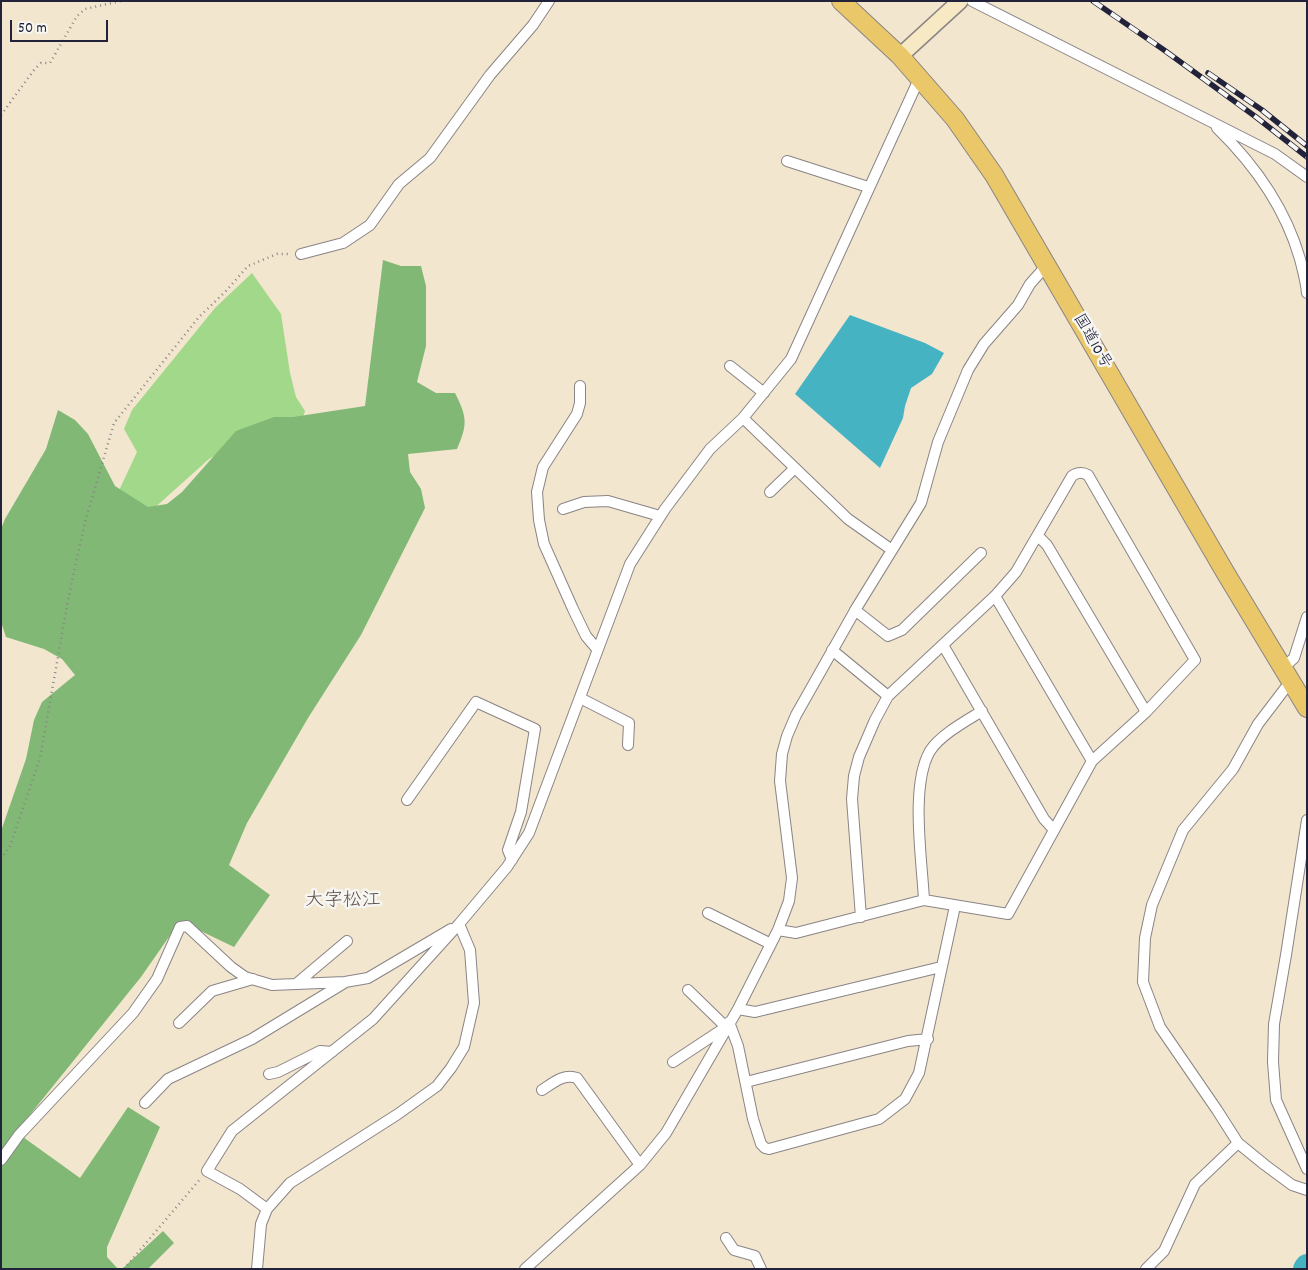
<!DOCTYPE html>
<meta charset="utf-8">
<style>
body{margin:0}
#map{position:relative;width:1308px;height:1270px;overflow:hidden;background:#f2e6cf;font-family:Dekko,sans-serif}
canvas{display:block}
.frame{position:absolute;inset:0;border:2px solid #22223b;pointer-events:none}
.scale{position:absolute;left:10px;top:20px;width:98px;height:22px;box-sizing:border-box;border:2px solid #22223b;border-top:0;padding-left:6px;font-size:15px;line-height:18px;white-space:nowrap;color:#22223b;-webkit-text-stroke:4px #f6f6f2;paint-order:stroke}
</style>
<div id="map">
<canvas width="1308" height="1270"></canvas>
<div class="frame"></div>
<div class="scale">50 m</div>
</div>
<script>
const c = document.querySelector('canvas').getContext('2d');
c.lineJoin = 'round';
function paint(path, color) { c.fillStyle = color; c.fill(path, 'evenodd'); }
function strokePath(path, color, width, dash) { c.strokeStyle = color; c.lineWidth = width; c.lineCap = dash ? 'butt' : 'round'; c.setLineDash(dash || []); c.stroke(path); }
function write(font, color, halo, rows, align = 'center') {
  c.font = font + ' Dekko,"Klee One",sans-serif'; c.lineWidth = 5; c.setLineDash([]); c.textBaseline = 'middle'; c.strokeStyle = halo; c.fillStyle = color; for (const [text, x, y, turn = 0] of rows) {
    c.save(); c.translate(x, y); c.rotate((+turn || 0) * Math.PI / 180); c.textAlign = isNaN(turn) ? turn : align; if (halo) c.strokeText(text, 0, 0); c.fillText(text, 0, 0); c.restore();
  }
}
const green = new Path2D(`
 M252,273L281,314L290,373L296,397L305,411L302,421L248,436L209,459L151,511L116,497L137,452L124,429L132,410L215,308Z`);
const forest = new Path2D(`
 M383,260L401,266H421L426,286V346L417,382L436,393H455C467,417 468,424 457,449L408,454L410,472L421,489L425,508L361,635L308,718L247,823L229,865L270,895L234,947L180,921L141,977L16,1132L80,1178L128,1107L160,1127L107,1247V1257L118,1269H1V831L26,759L34,720L42,702L75,675L62,659L44,649L6,637L1,622V529L5,519L46,449L58,410L75,420L88,434L115,486L148,507L167,504L182,492L236,431L274,417H293L365,406Z
 M163,1231L174,1243L148,1269H122Z`);
const water = new Path2D(`
 M850,315L925,343L944,353L932,374L911,388L905,406L903,418L880,468L795,394Z`);
const river = new Path2D(`
 M1305,1269L1307,1266`);
const path = new Path2D(`
 M1,115L34,70L41,63H50L77,16L85,9L121,1
 M1,859L10,846L40,758L69,595L85,522L114,423L199,317L226,291L248,266L277,254H290
 M124,1269L201,1178`);
const minor = new Path2D(`
 M972,1L1275,154L1307,177
 M1217,128C1255,165 1285,207 1300,259C1303,271 1306,281 1307,293
 M787,161L868,187
 M301,254L343,243L370,225L399,184L430,158L490,75L533,25L549,1
 M730,366L764,393
 M580,386V403L577,414L543,467L537,492L539,520L544,544L573,609L586,636L597,649
 M743,418L848,519L892,550
 M770,492L795,468
 M563,509L584,502L608,501L660,516
 M1038,536L1047,545L1146,712
 M995,596L1092,761
 M855,610L888,636L902,630L981,553
 M943,645L1044,819L1054,830
 M832,650L888,696
 M1282,669L1294,658L1307,617
 M1290,682L1258,724L1233,769L1183,830L1152,905L1145,938L1143,982L1160,1027L1217,1110L1238,1143L1265,1165L1292,1185L1307,1190
 M580,698L629,723L628,745
 M407,800L476,702L535,729L521,812L508,850L512,860
 M1307,820L1286,955L1274,1024L1273,1062L1276,1100L1307,1169
 M924,900C922,860 910,785 930,751C940,735 966,721 982,711
 M708,913L771,944
 M778,930L796,933L924,900L1008,914L1092,761L1146,712L1195,660L1088,475C1082,472 1078,472 1072,476L1016,572L995,596L888,696L875,720L859,757L854,776L852,799L861,917
 M296,984L347,941
 M738,1009L755,1012L941,967
 M729,1022L738,1046L753,1119L761,1144L765,1148L769,1149L879,1119L905,1099L919,1073L955,906
 M179,1023L212,991L253,979
 M673,1062L726,1027L688,990
 M269,1074L278,1072L320,1051L332,1052
 M746,1082L908,1041L928,1039
 M542,1090C553,1083 564,1073 577,1078L640,1165
 M145,1103L168,1079L252,1039L344,983
 M1,1160L19,1135L133,1013L157,979L180,927L187,926L231,967L245,977L272,985L345,982L368,978L451,929
 M267,1209L240,1189L207,1171L232,1131L373,1019L459,924L507,867L529,833L630,564L665,509L710,449L743,418L791,359L919,79
 M726,1238L734,1250L755,1256L761,1269
 M257,1269L261,1224L267,1209L290,1183L398,1114L437,1086L451,1068L464,1047L474,1003L470,950L459,924
 M525,1269L640,1165L666,1133L738,1009L778,930L789,901L792,878L780,781L782,754L787,736L796,715L857,607L921,503L938,442L968,370L984,344L1018,305L1030,284L1046,266
 M1146,1269L1164,1251L1195,1184L1238,1143`);
const secondary = new Path2D(`
 M900,56L960,1`);
const trunk = new Path2D(`
 M841,1L900,56L955,119L994,175L1225,572L1307,708`);
const rail = new Path2D(`
 M1093,1L1164,50L1256,117L1307,157
 M1208,73L1262,110L1307,146`);
const streetNames = [
 ["国道10号",1091,342,60]
];
const quarterNames = [
 ["大字松江",343,902]
];
paint(green, '#a2d889');
paint(forest, '#81b875');
paint(water, '#46b3c3');
strokePath(river, '#46b3c3', 24);
strokePath(minor, '#8a8485', 12);
strokePath(secondary, '#8a8485', 18);
strokePath(trunk, '#8a8485', 20);
strokePath(path, '#8a8485', 2.5, [1, 4]);
strokePath(minor, '#fff', 10);
strokePath(secondary, '#f7e9c3', 15);
strokePath(trunk, '#eac769', 18);
strokePath(rail, '#22223b', 5.5);
strokePath(rail, '#f6f6f2', 4, [11]);
write('16px', '#22223b', '#f6f6f2', streetNames);
write('19px', '#5f4c49', '#f6f6f2', quarterNames);
</script>
